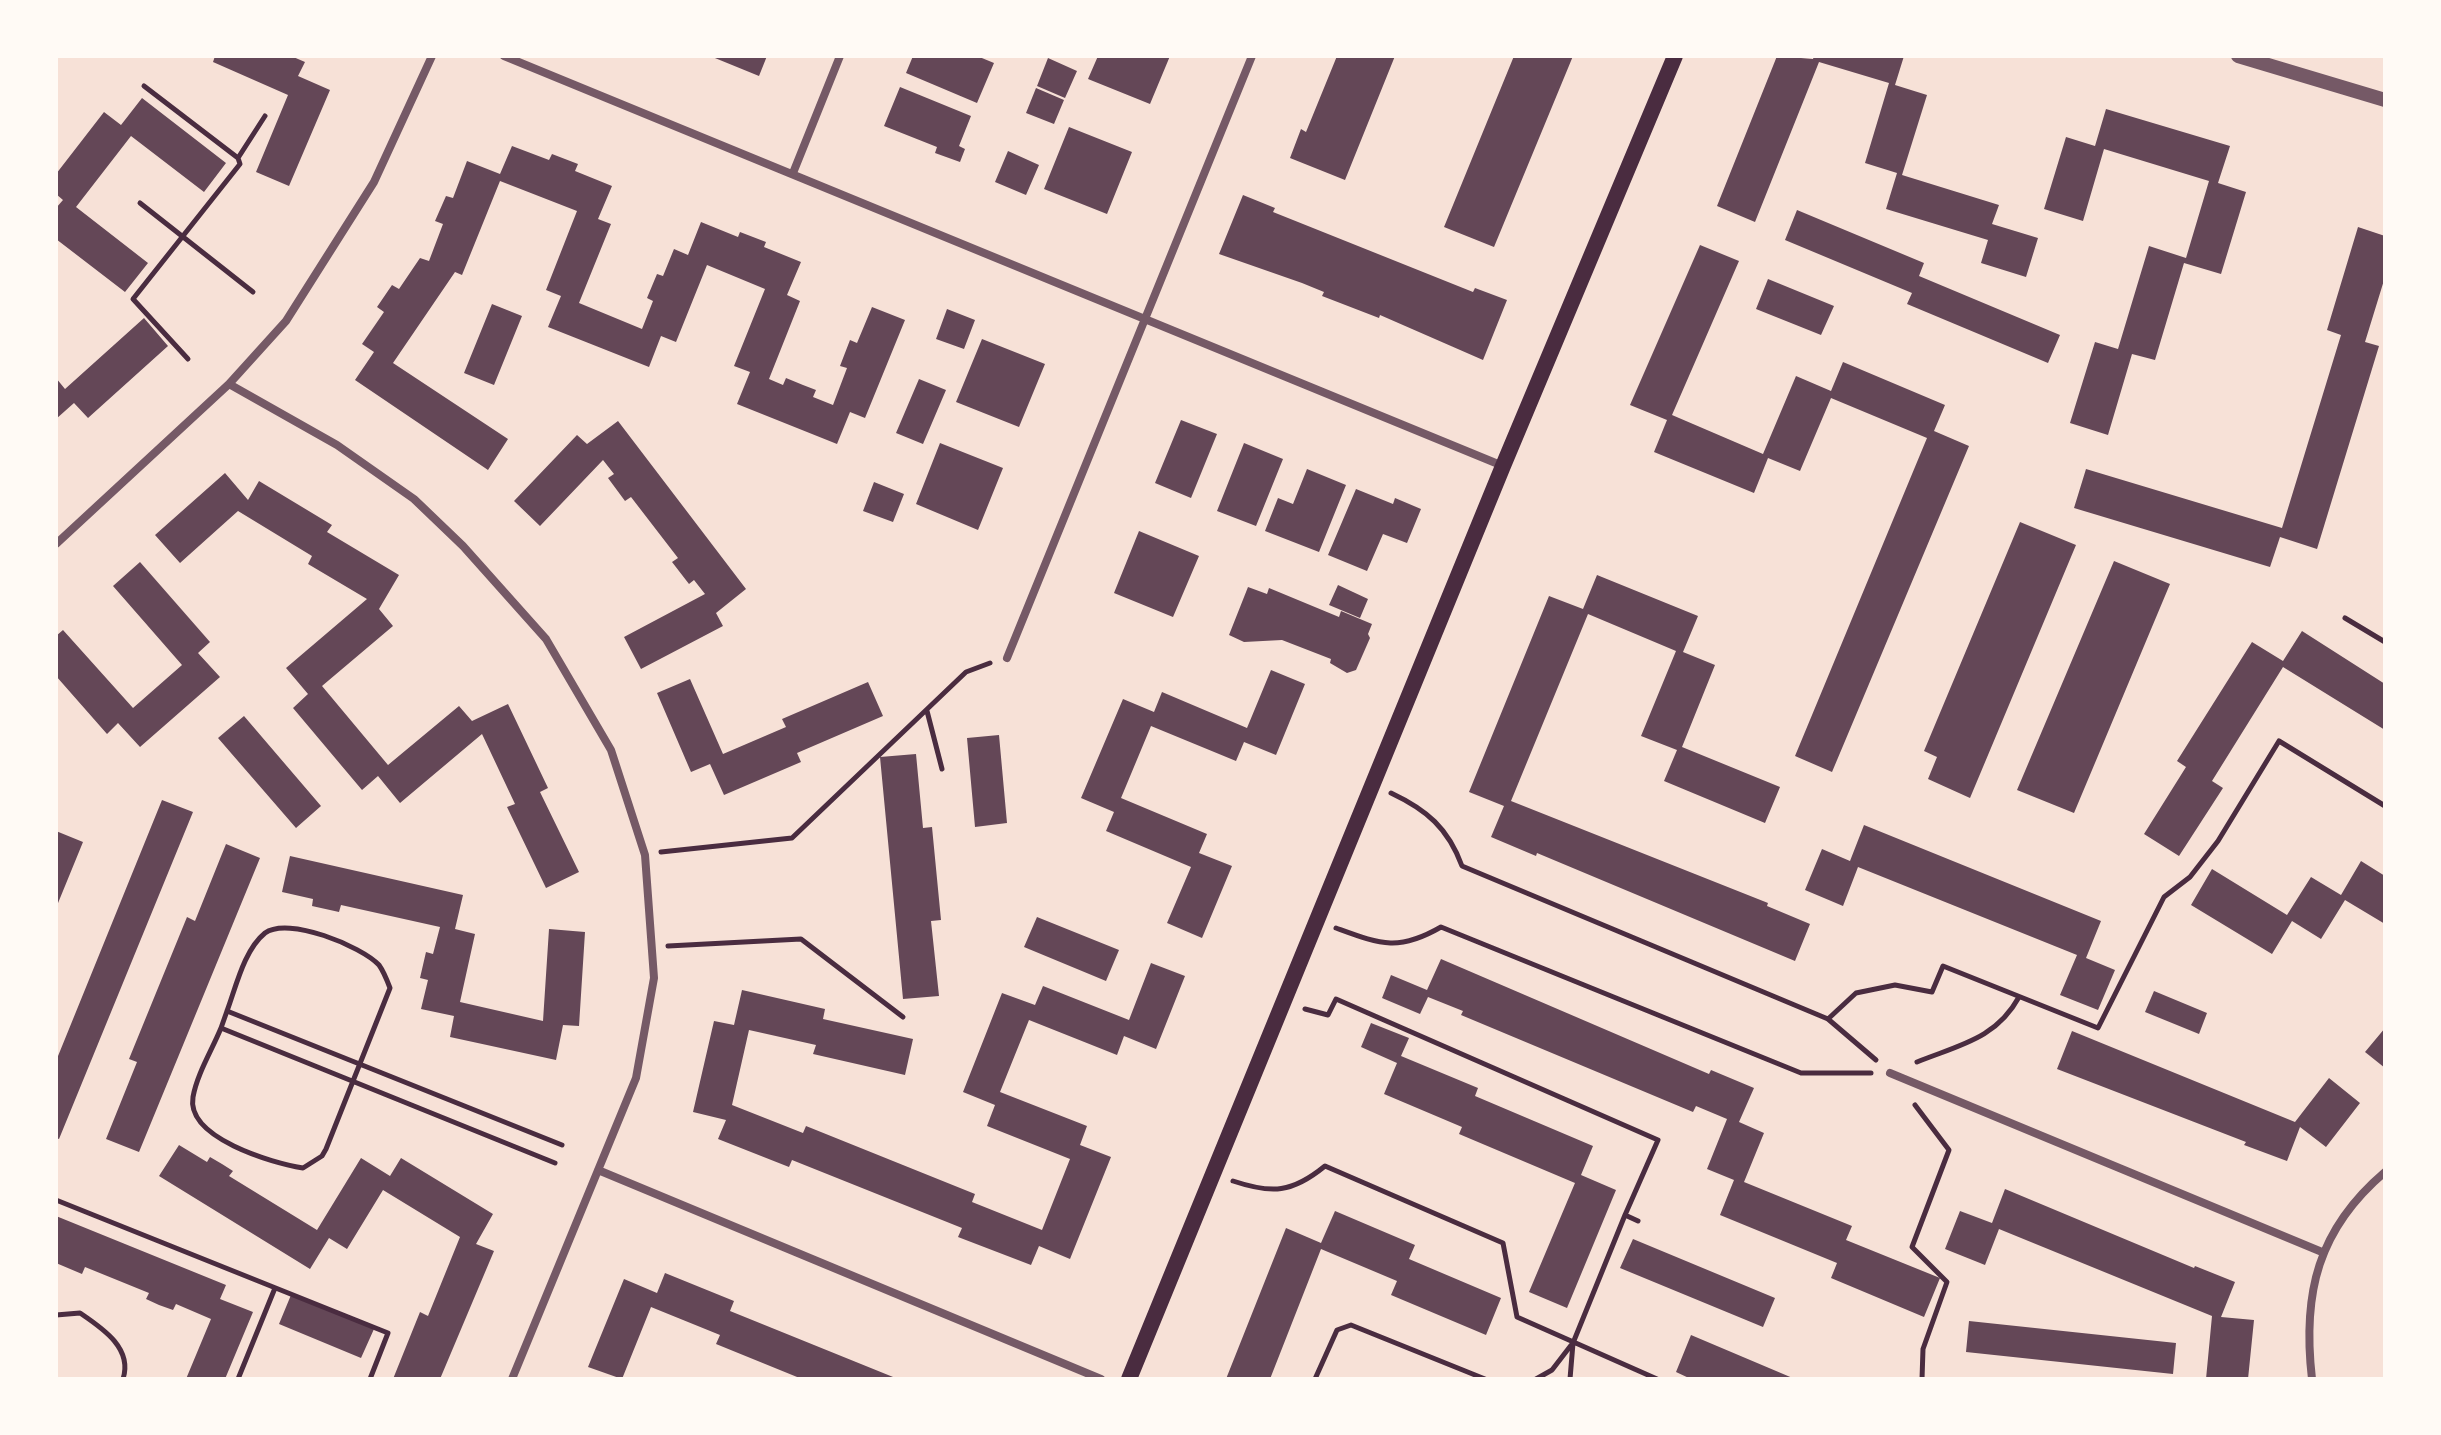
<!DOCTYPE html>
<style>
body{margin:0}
#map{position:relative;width:2441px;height:1435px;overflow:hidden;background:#f7e1d7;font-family:Jost,sans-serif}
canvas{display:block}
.frame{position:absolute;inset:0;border:58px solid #fffaf5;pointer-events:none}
</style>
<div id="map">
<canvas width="2441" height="1435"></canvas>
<div class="frame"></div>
</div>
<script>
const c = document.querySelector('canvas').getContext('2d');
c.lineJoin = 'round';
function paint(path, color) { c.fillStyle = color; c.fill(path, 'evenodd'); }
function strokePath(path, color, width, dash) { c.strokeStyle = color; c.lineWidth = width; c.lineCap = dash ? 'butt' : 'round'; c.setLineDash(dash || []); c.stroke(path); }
const building = new Path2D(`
 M215,56H291L305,62L298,76L330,90L289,186L256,172L288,95L213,62Z
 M710,56H767L759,76Z
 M913,56H977L994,63L977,103L906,73Z
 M1098,56H1170L1150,104L1088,79Z
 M1337,56H1395L1345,180L1290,158L1301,129L1306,132Z
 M1514,56H1573L1494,247L1444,227Z
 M1777,56L1813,59L1814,56H1904L1895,85L1927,95L1902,175L1999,205L1992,224L2038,238L2026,277L1981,263L1988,240L1886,209L1897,173L1865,163L1889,83L1819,62L1755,222L1717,206Z
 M1048,58L1077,71L1065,98L1037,86Z
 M900,87L971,116L959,146L965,149L960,162L935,153L937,147L884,126Z
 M1036,88L1064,100L1054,124L1026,113Z
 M142,98L226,163L204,192L131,136L76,207L148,263L125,292L56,239V208L63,200L56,194V174L104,112L121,125Z
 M2106,109L2230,146L2218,183L2246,192L2221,274L2184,263L2155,360L2132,354L2108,435L2070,423L2095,342L2118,349L2149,246L2186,258L2209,181L2104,149L2083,221L2044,209L2066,137L2095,146Z
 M1069,127L1132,152L1107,214L1044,189Z
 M512,146L549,160L552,154L578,164L575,171L612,186L598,219L611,224L579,303L642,329L653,301L647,298L657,274L663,276L674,249L688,255L701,222L738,237L740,232L766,242L764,247L801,262L787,295L800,301L769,379L783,385L786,378L803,385L816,390L813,397L833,405L847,368L840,366L850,340L857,343L872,307L905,320L865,418L850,412L837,444L737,404L750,372L734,366L765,289L707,265L676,342L661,336L649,367L548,327L561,296L546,290L577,211L500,181L462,275L455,272L393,363L508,439L488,470L355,380L374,352L362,344L384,312L377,307L392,285L399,289L420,258L429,261L443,224L435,221L446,196L453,198L467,161L500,174Z
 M1008,151L1039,165L1026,195L995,182Z
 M1243,195L1275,208L1273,212L1473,292L1475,288L1507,300L1483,360L1380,315L1379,318L1322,296L1324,292L1302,283L1219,254Z
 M1797,210L1924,263L1919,276L2060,335L2048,363L1907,304L1912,293L1785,240Z
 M2358,227L2385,236V277L2365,342L2379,346L2317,549L2280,537L2270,567L2074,508L2086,469L2282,528L2341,335L2327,330Z
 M1700,245L1739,261L1672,415L1763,454L1796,376L1831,391L1843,362L1945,405L1934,431L1969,446L1832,772L1795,756L1927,438L1831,398L1800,471L1768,458L1754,493L1654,452L1667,420L1630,405Z
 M1768,279L1834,306L1821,335L1756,309Z
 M492,304L522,316L494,385L464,373Z
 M947,309L975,320L964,349L936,339Z
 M144,318L168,346L88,418L74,403L56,419V378L65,389Z
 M982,339L1045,364L1019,427L956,402Z
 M919,379L946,390L923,444L896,433Z
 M1181,420L1217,434L1191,498L1155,483Z
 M618,421L746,589L716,613L723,626L641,669L624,637L705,594L694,580L689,584L672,562L678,558L631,497L625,501L608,478L614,474L603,460L540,526L514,501L577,435L587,444Z
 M940,443L1003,468L978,530L916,504Z
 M1244,443L1283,459L1256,526L1217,511Z
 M1307,469L1346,485L1319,552L1265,531L1278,498L1293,504Z
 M225,473L248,500L259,481L332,525L327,532L399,575L379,609L393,626L322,686L388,765L459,706L472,721L508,704L548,788L540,792L579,872L546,888L507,807L515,804L482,734L400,803L378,776L362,790L293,708L308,694L286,668L367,599L308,564L312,556L238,511L180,563L155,535Z
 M874,482L904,494L893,522L863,511Z
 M1356,489L1393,504L1395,498L1421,509L1407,543L1383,534L1367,571L1328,555Z
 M2020,522L2076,545L1970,798L1928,779L1937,757L1924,751Z
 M1139,531L1199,556L1173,617L1114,593Z
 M2114,561L2170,584L2074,813L2017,790Z
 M140,562L210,642L198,653L220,677L140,747L118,723L107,734L56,676V636L63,630L133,708L182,665L113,586Z
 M1597,575L1698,616L1683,652L1715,665L1682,747L1780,787L1765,823L1664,781L1677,750L1641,736L1676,651L1588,614L1511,801L1768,903L1767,906L1810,924L1795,961L1537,853L1536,856L1491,837L1504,806L1469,792L1549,596L1583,609Z
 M1338,585L1368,599L1360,618L1329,605Z
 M1248,587L1267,594L1269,588L1339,617L1341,611L1372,624L1368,634L1370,638L1356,670L1347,673L1330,663L1331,659L1282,640L1244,642L1229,635Z
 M2302,631L2385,684V730L2283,667L2212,781L2223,788L2179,856L2144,834L2186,767L2177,761L2252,642L2283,661Z
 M1271,670L1305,684L1276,755L1244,742L1236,761L1151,726L1121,798L1207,834L1199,853L1232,866L1202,938L1167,923L1191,867L1106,831L1114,812L1081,798L1123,699L1154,712L1162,692L1247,728Z
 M690,679L723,754L786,727L782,719L868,682L883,716L797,753L801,762L724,795L710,764L691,772L657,693Z
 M244,716L321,806L296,828L218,738Z
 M999,735L1007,823L975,827L967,738Z
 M916,754L923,828L932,827L941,920L931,921L939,996L903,999L880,757Z
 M162,800L193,812L59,1139L56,1138V1061Z
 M1864,825L2101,921L2086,958L2115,970L2098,1010L2060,995L2077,955L1858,867L1843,906L1805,890L1822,849L1850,861Z
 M56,831L83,842L56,908Z
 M226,844L260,858L139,1152L106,1139L137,1062L129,1059L187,917L195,921Z
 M290,856L463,895L455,929L475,934L460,1002L543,1021L549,929L585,932L579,1026L563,1025L556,1060L450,1037L454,1016L421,1009L428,980L420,978L426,952L433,954L440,927L341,905L339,912L312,906L313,899L282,892Z
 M2361,861L2385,876V924L2345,900L2321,939L2292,921L2272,954L2191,905L2212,869L2287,915L2311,877L2341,895Z
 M1037,917L1119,950L1106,981L1024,947Z
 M1441,959L1709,1074L1711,1070L1754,1088L1739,1122L1764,1133L1744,1182L1852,1226L1846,1240L1940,1278L1924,1317L1831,1278L1837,1263L1720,1215L1734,1180L1707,1169L1727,1119L1696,1106L1693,1112L1461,1015L1463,1011L1428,997L1420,1014L1382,998L1391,975L1427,990Z
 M1151,963L1185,976L1156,1049L1124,1036L1117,1055L1029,1020L1000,1092L1087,1126L1080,1145L1111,1157L1070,1259L1039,1246L1031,1265L958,1237L962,1228L792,1160L789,1167L718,1139L726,1120L693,1112L714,1021L734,1025L742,990L825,1009L823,1019L913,1039L905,1075L813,1054L816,1045L749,1030L732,1105L803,1133L806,1126L975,1194L972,1202L1042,1230L1070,1159L987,1126L995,1105L963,1092L1002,993L1035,1005L1043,986L1129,1020Z
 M2154,991L2207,1013L2199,1034L2145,1012Z
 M1371,1023L1409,1038L1401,1056L1478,1088L1475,1096L1593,1146L1581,1175L1616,1190L1567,1308L1529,1292L1575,1183L1459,1134L1462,1127L1384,1094L1397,1063L1361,1047Z
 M2385,1028V1068L2365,1052Z
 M2072,1031L2295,1122L2329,1078L2360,1103L2326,1147L2300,1127L2287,1161L2244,1145L2246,1142L2057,1069Z
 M179,1145L207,1162L210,1157L222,1164L233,1171L229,1176L317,1230L361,1158L390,1176L401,1158L493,1214L476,1244L494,1251L440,1379H393L420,1312L428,1316L460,1237L383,1190L347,1249L329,1238L310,1269L159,1176Z
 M2005,1189L2194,1268L2195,1266L2235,1282L2221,1317L2254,1320L2248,1379H2206L2212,1316L1999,1229L1985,1265L1945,1249L1960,1211L1992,1223Z
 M1335,1211L1415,1245L1409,1259L1501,1298L1486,1335L1391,1295L1397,1281L1321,1249L1270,1379H1226L1286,1228L1321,1243Z
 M56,1216L226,1285L220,1299L253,1312L225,1379H186L211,1319L176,1304L173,1310L159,1305L146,1299L149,1293L85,1267L82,1274L56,1263Z
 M1633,1239L1775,1298L1763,1327L1620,1268Z
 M665,1273L734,1301L730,1311L898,1379H802L716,1344L720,1335L651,1307L622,1379L588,1367L624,1279L657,1293Z
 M291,1295L374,1329L361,1358L279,1324Z
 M1969,1321L2176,1343L2173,1374L1966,1352Z
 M1691,1335L1795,1379H1691L1676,1372Z`);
const path = new Path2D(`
 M144,86L238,158L240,164L133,299L188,359
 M238,158L265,116
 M140,203L253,292
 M2345,618L2385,642
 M927,711L942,769
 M1391,793C1427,810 1448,828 1462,866L1828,1019L1856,993L1895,985L1932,992L1943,966L2098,1028L2164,897L2190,877L2218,841L2279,741L2385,806
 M661,852L792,838L966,672L990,663
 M1336,928C1380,944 1398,952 1441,927L1801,1073H1871
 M668,946L801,939L903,1017
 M1305,1009L1328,1015L1336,999L1658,1140L1625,1215
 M1828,1019L1876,1060
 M221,1028C212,1050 197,1074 193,1097C186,1138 272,1163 303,1168L322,1156L326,1149L390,988C387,980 384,972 379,965C361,946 288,916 265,933C244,950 236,987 227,1011
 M1917,1062C1959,1045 1996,1039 2019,997
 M1915,1105L1949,1150L1912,1247L1947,1282L1923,1349L1922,1379
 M555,1163L221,1028L227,1011L562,1145
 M1233,1181C1272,1194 1292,1193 1325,1166L1503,1243L1517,1317L1657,1379
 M56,1200L388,1333L370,1379
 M56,1315L80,1313C102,1328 133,1348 123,1379
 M238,1379L275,1288
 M1315,1379L1337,1330L1351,1325L1485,1379
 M1536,1379L1552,1370L1572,1344
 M1570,1379L1573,1343L1625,1215L1638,1221`);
const minor = new Path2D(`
 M504,56L1503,466
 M793,173L840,56
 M229,384L337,445L414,499L463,546L546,639L611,750L645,855L654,978L636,1078L512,1379
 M56,544L229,384L286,321L374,182L432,56
 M1007,658L1252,56
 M1890,1073L2322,1252
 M598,1170L1101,1379
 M2312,1379C2302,1293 2318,1229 2385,1172`);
const tertiary = new Path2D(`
 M2238,56L2385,100`);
const secondary = new Path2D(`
 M1129,1379L1503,466L1675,56`);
paint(building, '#644757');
strokePath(path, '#4a2c40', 5);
strokePath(minor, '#755966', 8);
strokePath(tertiary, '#755966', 14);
strokePath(secondary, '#4a2c40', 16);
</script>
